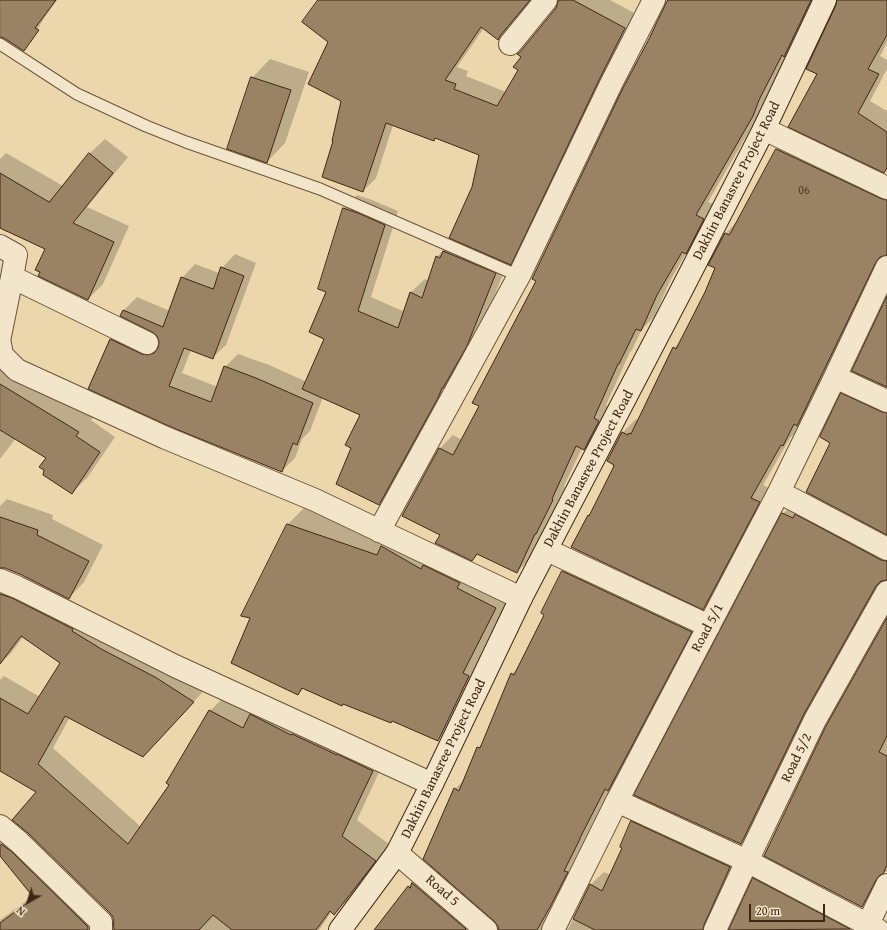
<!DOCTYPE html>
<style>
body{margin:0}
#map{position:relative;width:887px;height:930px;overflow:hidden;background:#ecd7ac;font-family:"Gentium Book Plus",serif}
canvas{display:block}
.north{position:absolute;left:8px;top:882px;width:40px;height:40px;-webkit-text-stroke:3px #f3e5c9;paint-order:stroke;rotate:219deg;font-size:11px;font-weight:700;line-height:16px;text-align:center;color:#402715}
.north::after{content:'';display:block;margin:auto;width:14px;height:18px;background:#402715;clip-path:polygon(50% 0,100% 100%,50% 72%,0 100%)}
.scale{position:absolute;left:749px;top:904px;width:76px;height:18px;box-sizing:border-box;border:2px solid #402715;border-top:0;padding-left:5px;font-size:12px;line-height:14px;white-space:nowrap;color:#402715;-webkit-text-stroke:3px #f3e5c9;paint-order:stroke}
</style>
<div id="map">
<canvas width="887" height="930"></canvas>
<div class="north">N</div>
<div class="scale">20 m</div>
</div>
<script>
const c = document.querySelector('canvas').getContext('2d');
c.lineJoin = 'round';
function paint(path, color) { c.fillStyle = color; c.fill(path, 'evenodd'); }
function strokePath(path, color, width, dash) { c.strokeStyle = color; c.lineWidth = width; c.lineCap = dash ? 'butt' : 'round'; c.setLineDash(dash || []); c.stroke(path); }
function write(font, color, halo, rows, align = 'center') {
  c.font = font + ' "Gentium Book Plus",serif'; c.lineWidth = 4; c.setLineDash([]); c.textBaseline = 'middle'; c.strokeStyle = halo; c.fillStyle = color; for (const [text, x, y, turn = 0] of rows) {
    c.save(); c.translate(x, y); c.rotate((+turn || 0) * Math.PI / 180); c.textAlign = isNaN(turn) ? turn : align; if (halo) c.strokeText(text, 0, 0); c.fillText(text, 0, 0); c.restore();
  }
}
const shadow = new Path2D(`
 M0,0H57L45,17L31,39L0,36Z
 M319,0H531L513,22L511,26L498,39L484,28L457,67L468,71L466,76L506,92L557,8L559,0H610L638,15L523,251L510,263L508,262L480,331L393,490L379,504L353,448L362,414L323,397L310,431L302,439L295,458L282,471L257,461L111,339L124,326L155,341L161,343L158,335L123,311L137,297L170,311L182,278L195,264L219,273L222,268L235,254L256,263L226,345L212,358L191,350L182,373L218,387L225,367L238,354L269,365L307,382L326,338L327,291L343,209L357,195L372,200L398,211L371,297L405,312L411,292L425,279L429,281L437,257L450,243L452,244L456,240L470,201L480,155L437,137L434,140L393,125L376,178L363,191L335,140L342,100Z
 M667,0H817L790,49L772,86L766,102L708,202L716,205L699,240L686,253L670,281L654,317L642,329L632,350L630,352L606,405L612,408L597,436L584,449L582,448L564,486L565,487L530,559L517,572L478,553L472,560L441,534L440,448L453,435L462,440L480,406L537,280L667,3Z
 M850,0H887V43L880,56L887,60V69L870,101L887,111V169L884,172L818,74Z
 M270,59L309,72L285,143L267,162L252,78Z
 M790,136L887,183V254H886L810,411L796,432L790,438L763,485L772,489L716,595L703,608L572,547L588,516L592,512L616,464L622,433L636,419L639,421L674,348L682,340L706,292L716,268L725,234L738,221L777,149Z
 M105,139L128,157L87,207L129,226L103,284L88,299L46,248L7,230L6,232L0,228V159L6,153L63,186L89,154Z
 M0,350L93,417L91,420L115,437L87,478L71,493L47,457L16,438L0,459Z
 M855,381L887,396V534L831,442L842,394Z
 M7,499L53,515L52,519L103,545L84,582L69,598L23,575L3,567L6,573L208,686L159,740L70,717L53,748L141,827L171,785L210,711L225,696L387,755L357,820L390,845L350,898L334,913L332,911L319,930H115L114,917L38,792L0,770V680L4,676L40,697L61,663L23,637L11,653L0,664V506Z
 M796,500L887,543V579H885L817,700L754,830L741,843L783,514Z
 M306,506L439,552L442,548L477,565L474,570L513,590L480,655L486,658L455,722L437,740L393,720L304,688L298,694L251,617L242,615L288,524Z
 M576,558L704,618L621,776L612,786L592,825H593L560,928L568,929L590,885L604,872L611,875L624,848L632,822L645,809L743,854L723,929L730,930L754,879L767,866L887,930H381L379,925L409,886L422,873L491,927L499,929L455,789L465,779L478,748L484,742L512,674L520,666L546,614L563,572Z
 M887,620V872H885L875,893L862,906Z
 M11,834L103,911L84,930H0V920L33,896L0,854V845Z`);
const building = new Path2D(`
 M0,0H56L35,28L39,30L24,51L4,38L0,37Z
 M318,0H530L500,36L498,40L481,27L445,80L456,84L454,89L497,106L518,70L513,67L521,57L517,54L520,52L556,8L558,2V0H573L625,28L600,78L511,265L449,238L472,187L479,155L435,138L434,141L386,123L363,192L322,177L333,141H332L341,101L308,84L328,42L302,22Z
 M668,0H811L784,57L782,55L759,100L753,116L696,215L704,219L686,254L682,252L657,295L641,331L636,329L619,364H618L594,418L599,421L584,450L576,446L552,499L553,500L536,534H535L517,573L477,554L472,561L435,543L440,535L402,516L439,448L453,455L479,406L472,403L536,281L532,279L622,90L648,41Z
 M837,0H887V35L868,69L879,74L858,113L887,132V168L884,173L788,127L817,74L806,69L836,5Z
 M251,77L291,90L267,163L227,149Z
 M776,149L882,199L887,200V255L880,257L876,262L797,426L794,424L783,446L781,445L751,498L760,502L703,610L571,547L588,515L589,516L613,468L614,465L607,461L622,432L628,435L629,433L631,434L673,347L676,349L705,292L715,268L708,265L725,233L729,235L731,232Z
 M89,153L113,173L73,223L114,242L88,300L38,276L40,272L35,270L45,249L0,228V173L49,202Z
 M343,208L358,213L385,225L358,311L398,328L410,292L422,298L436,256L440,258L443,251L496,273L467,346L443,388H442L438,398L379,505L336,484L351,448L345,445L360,415L302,389L324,339L309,332L326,292L318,289Z
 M221,267L244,276L213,359L184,348L169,386L211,402L224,366L256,378L313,403L297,445L293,443L282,472L171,427L88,389L110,339L142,354L147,355L154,353L158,348L159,342L157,336L152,332L120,316L123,310L163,327L181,277L213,289Z
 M887,296V387L852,371Z
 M0,384L79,432L76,436L100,452L72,494L43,475L44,470L39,467L46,458L0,430Z
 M841,393L882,412L887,413V535L806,492L830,443L820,437Z
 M782,513L793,518L795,514L881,560L887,561V580L881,581L876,586L804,714L741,844L634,795Z
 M0,517L38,530L37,535L89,561L69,599L22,575L5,568H0Z
 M287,524L377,555L381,546L421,569L423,565L460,583L457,588L496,608L463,673L469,676L438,741L392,721L391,723L343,704L342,706L302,688L298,695L231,663L250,618L241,616Z
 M562,571L692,632L608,791L605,789L580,838V839L564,871L568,872L550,907L537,930H500L498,929V926L494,921L423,859L454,788L459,791L477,747L480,748L511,673L514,675L544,615L541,613Z
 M0,594L12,598L73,629L72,631L103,650L155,677L194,702L143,757L65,716L38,764L128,844L169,785L166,783L209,710L243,728L250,714L291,735L292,734L337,755V754L373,771L342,836L376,861L334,915L330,911L316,930H232L213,915L199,930H114L113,917L110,913L28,833L12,820L36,792L0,771V698L28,714L60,663L21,636L0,664Z
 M887,618V736L879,752L887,756V865L883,874L880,875L876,880L862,907L764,856L826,726Z
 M631,821L730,867L704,925L703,930H595L573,919L590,884L602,891L622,848L620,847Z
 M1,844L11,851L88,927V930H0V923L34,898L0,856V845Z
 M753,878L850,929L729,930Z
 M412,883L466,929L465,930H374L408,886L410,888Z`);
const lane = new Path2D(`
 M0,44L77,94L146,126L186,142L320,189L519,276`);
const street = new Path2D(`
 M510,44L546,0
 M764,129L887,188
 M0,246L16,255L12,277L147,343
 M0,336L12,277
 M0,344L2,355L17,370L166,438L315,500L521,598
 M835,377L887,267
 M779,492L887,549
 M379,531L519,276L611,84L654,0
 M547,550L709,626
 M0,580L17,587L175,666L432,784
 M617,801L747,861L878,930
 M0,826L19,842L101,922V930
 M397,853L486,930
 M553,930L617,801L779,492L835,377L887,401
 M715,930L747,861L815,720L887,592
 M865,930L887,885`);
const secondary = new Path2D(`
 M340,930L397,853L432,784L521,598L680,293L764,129L825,0`);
const numberNames = [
 ["06",804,191]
];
const streetNames = [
 ["Dakhin Banasree Project Road",737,181,-63],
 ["Dakhin Banasree Project Road",589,469,-62],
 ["Road 5/1",708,628,-62],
 ["Road 5/2",797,758,-64],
 ["Dakhin Banasree Project Road",444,759,-64],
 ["Road 5",442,891,41]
];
paint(shadow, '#0003');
paint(building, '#998364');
strokePath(building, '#402715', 1);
strokePath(lane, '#6b533b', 13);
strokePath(street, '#6b533b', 24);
strokePath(secondary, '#402715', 24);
strokePath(lane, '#f3e5c9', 11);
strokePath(street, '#f3e5c9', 22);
strokePath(secondary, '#f3e5c9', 22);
write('12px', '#563e29', null, numberNames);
write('14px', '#402715', '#f3e5c9', streetNames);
</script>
